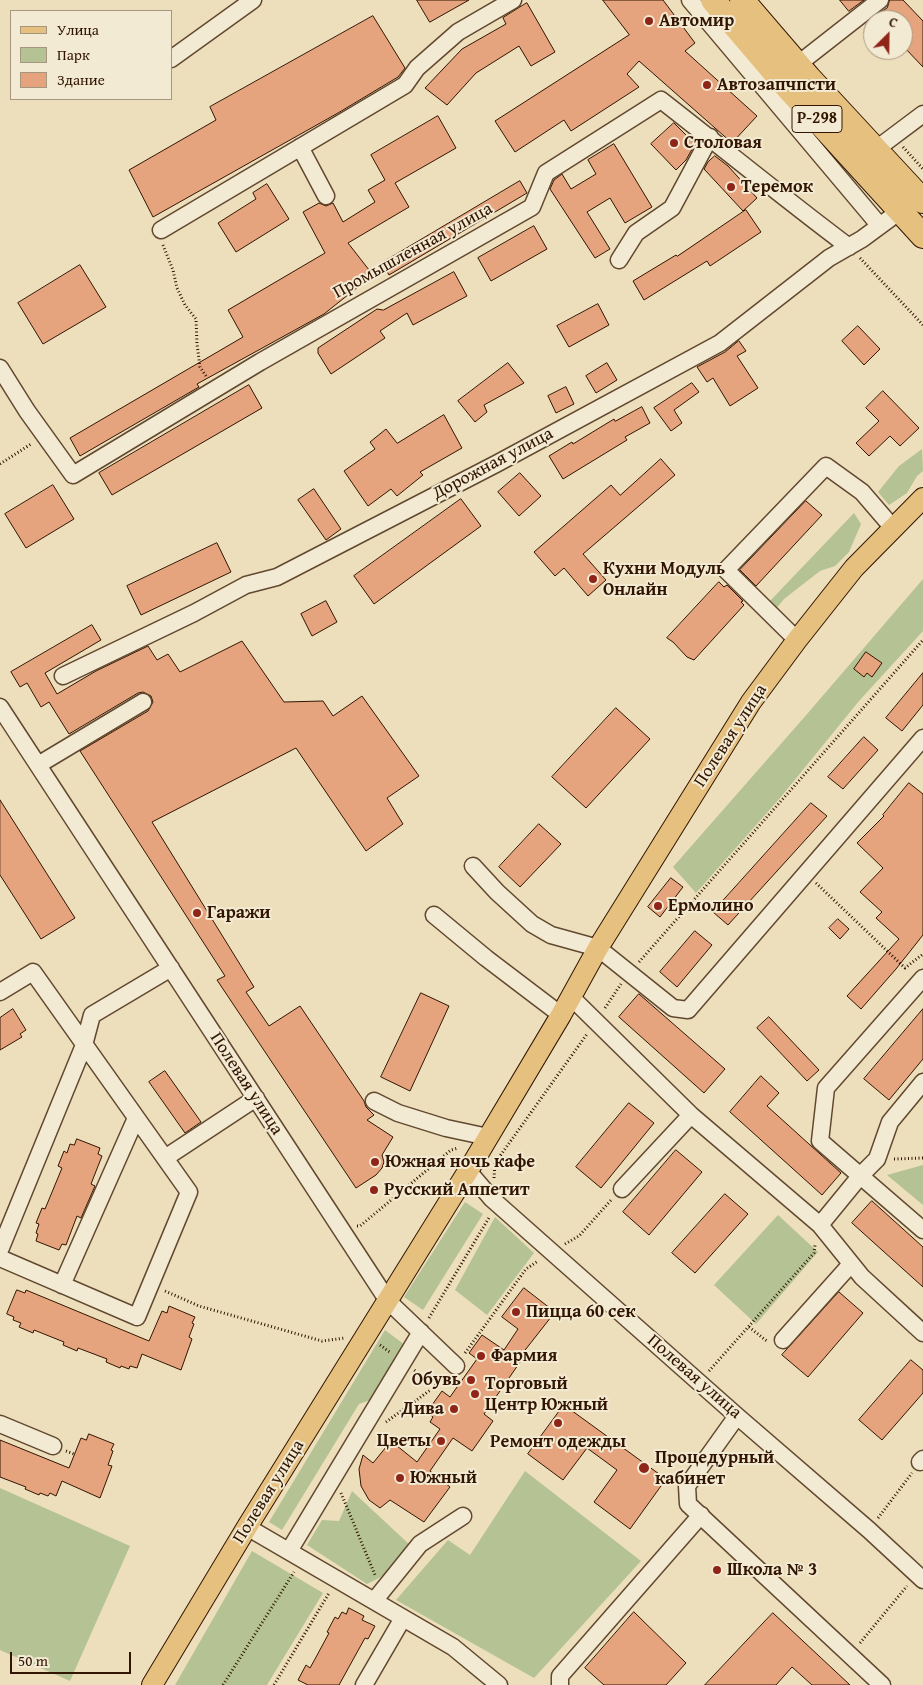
<!DOCTYPE html>
<meta charset="utf-8">
<style>
body{margin:0}
#map{position:relative;width:923px;height:1685px;overflow:hidden;background:#eddfbc;font-family:"Gentium Book Plus",serif}
canvas{display:block}
.legend{position:absolute;left:10px;top:10px;width:162px;height:90px;box-sizing:border-box;background:#f3ead3;border:1px solid #a6957f;margin:0;padding:6px 9px;list-style:none;font-size:15px;color:#321500}
.legend li{display:flex;align-items:center;gap:10px;height:25px}
.legend b{width:25px;border:1px solid #a6957f}
.north{position:absolute;left:863px;top:10px;width:50px;height:50px;box-sizing:border-box;background:#f3ead3;border:1px solid #a6957f;border-radius:50%;rotate:23deg;font-size:14px;font-weight:700;line-height:20px;text-align:center;color:#321500}
.north::after{content:'';display:block;margin:auto;width:18px;height:22px;background:#8f2418;clip-path:polygon(50% 0,100% 100%,50% 72%,0 100%)}
.scale{position:absolute;left:10px;top:1652px;width:121px;height:22px;box-sizing:border-box;border:2px solid #321500;border-top:0;padding-left:6px;font-size:15px;line-height:18px;white-space:nowrap;color:#321500;-webkit-text-stroke:4px #f3ead3;paint-order:stroke}
</style>
<div id="map">
<canvas width="923" height="1685"></canvas>
<ul class="legend">
<li><b style="height:6px;background:#e6c07e"></b>Улица</li>
<li><b style="height:14px;background:#b5c293"></b>Парк</li>
<li><b style="height:14px;background:#e5a37e"></b>Здание</li>
</ul>
<div class="north">С</div>
<div class="scale">50 m</div>
</div>
<script>
const c = document.querySelector('canvas').getContext('2d');
c.lineJoin = 'round';
function paint(path, color) { c.fillStyle = color; c.fill(path, 'evenodd'); }
function strokePath(path, color, width, dash) { c.strokeStyle = color; c.lineWidth = width; c.lineCap = dash ? 'butt' : 'round'; c.setLineDash(dash || []); c.stroke(path); }
function write(font, color, halo, rows, align = 'center') {
  c.font = font + ' "Gentium Book Plus",serif'; c.lineWidth = 4; c.setLineDash([]); c.textBaseline = 'middle'; c.strokeStyle = halo; c.fillStyle = color; for (const [text, x, y, turn = 0] of rows) {
    c.save(); c.translate(x, y); c.rotate((+turn || 0) * Math.PI / 180); c.textAlign = isNaN(turn) ? turn : align; if (halo) c.strokeText(text, 0, 0); c.fillText(text, 0, 0); c.restore();
  }
}
const green = new Path2D(`
 M922,449L923,471L917,476L907,493L889,505L878,492L899,466Z
 M854,513L861,524L849,552L835,566L820,571L784,599L771,615L770,601Z
 M923,579V631L859,701L780,798L696,893L673,867L808,713Z
 M923,1165V1205L887,1175Z
 M465,1202L483,1214L423,1310L404,1297Z
 M778,1215L818,1252L756,1324L714,1285Z
 M495,1217L534,1253L487,1315L455,1290Z
 M385,1330L405,1345L373,1399L359,1404L282,1530L269,1522Z
 M525,1471L641,1561L534,1678L396,1600L448,1540L470,1555Z
 M0,1488L130,1546L70,1681L0,1650Z
 M352,1491L410,1545L389,1573L367,1584L307,1545L322,1520L339,1521Z
 M252,1551L323,1593L267,1685H175Z`);
const building = new Path2D(`
 M417,0H469L430,22Z
 M603,0H663L695,43L685,51L757,116L732,143L639,61L627,74L639,87L571,131L564,120L515,152L495,121L629,35Z
 M840,0H864L849,11Z
 M890,0H903L923,21V67L903,46V20H879L875,16L887,8Z
 M527,3L555,52L531,66L519,46L476,73L447,105L425,88L462,49L506,24L503,18Z
 M373,16L405,68L398,77L338,113L153,217L129,170L216,120L210,107Z
 M438,116L456,148L395,183L409,207L348,243L373,275L324,314L197,384L199,387L80,456L70,438L243,337L228,310L325,253L303,212L319,203L326,206L333,203L343,222L375,202L368,190L385,180L371,155Z
 M674,123L695,144L686,160L676,170L651,144Z
 M614,144L652,207L625,223L610,198L587,212L610,249L595,258L550,189L554,180L562,174L571,189L596,174L588,160Z
 M715,156L728,166L757,198L743,211L704,169L708,162Z
 M520,181L527,193L389,275L382,263Z
 M267,184L289,219L236,252L218,223L256,199L253,193Z
 M746,210L761,232L710,266L707,261L644,300L633,281L676,255L677,256Z
 M534,226L547,249L491,281L478,258Z
 M80,265L106,307L43,344L18,303Z
 M454,272L467,296L413,325L407,313L380,331L385,338L331,374L318,353V348L377,309L383,310Z
 M598,304L609,325L569,347L557,326Z
 M858,326L880,349L864,365L842,341Z
 M739,341L746,351L737,356L758,388L730,406L713,378L707,382L697,367L725,352Z
 M508,363L524,383L484,405L487,412L475,422L458,401Z
 M607,363L617,380L596,393L586,376Z
 M692,383L699,392L674,410L682,423L671,431L654,408Z
 M249,385L262,408L112,495L99,473Z
 M566,387L574,404L556,413L548,396Z
 M883,391L919,428L900,446L890,436L869,456L856,443L879,421L866,408Z
 M642,407L650,423L625,437L627,440L563,479L549,456L572,442L573,444L614,419L615,421Z
 M444,415L462,448L420,472L423,475L397,496L391,489L368,506L344,471L375,449L370,442L386,429L397,443Z
 M661,459L675,475L583,554L606,580L588,596L564,568L555,576L534,552L611,485L620,495Z
 M520,473L541,496L519,516L498,492Z
 M53,485L74,519L26,548L5,514Z
 M314,489L341,529L326,540L298,500Z
 M461,499L481,526L374,604L354,576Z
 M806,501L822,515L756,586L740,570Z
 M217,543L231,572L141,615L127,586Z
 M719,582L724,587L727,585L743,601L741,602L744,605L694,660L687,657L673,642L667,638Z
 M326,601L337,622L312,636L301,614Z
 M92,625L101,640L45,673L57,694L96,671L148,646L157,660L168,654L180,672L242,641L284,702L323,701L333,716L362,696L419,776L387,798L403,824L366,851L296,748L152,822L254,987L246,992L269,1026L300,1006L364,1101L366,1107L374,1115L367,1120L393,1137L382,1155L384,1162L382,1168L376,1175L356,1188L217,980L225,976L80,751L148,711L153,702L151,696L143,692L138,693L69,734L49,702L41,707L27,683L20,687L11,672Z
 M866,652L882,663L872,677L867,673L864,677L854,669Z
 M923,673V705L902,731L886,718Z
 M616,708L650,739L586,808L552,777Z
 M864,737L878,750L843,789L828,777Z
 M909,783L923,794V935L896,969L861,1009L847,996L899,939L876,918L882,912L860,892L883,868L857,843L884,816L883,815Z
 M0,800L75,918L41,939L0,875Z
 M811,803L827,816L728,925L713,912Z
 M539,824L561,844L520,887L499,867Z
 M671,878L683,887L660,917L648,907Z
 M838,919L849,929L840,939L829,928Z
 M695,931L712,945L677,987L660,972Z
 M421,993L449,1006L410,1091L381,1077Z
 M639,994L725,1069L704,1093L619,1017Z
 M13,1009L26,1030L20,1034L22,1037L0,1050V1018Z
 M923,1009V1059L889,1100L864,1079Z
 M769,1017L819,1070L807,1081L757,1028Z
 M165,1071L201,1122L185,1133L149,1082Z
 M761,1076L779,1093L767,1106L841,1173L822,1195L730,1112Z
 M629,1103L654,1123L601,1188L576,1167Z
 M77,1139L100,1148L98,1154L102,1156L91,1184L95,1186L81,1218L77,1216L66,1245L62,1244L59,1250L36,1241L38,1234L36,1233L39,1224L36,1223L42,1208L45,1209L62,1168L58,1166L64,1151L67,1153L70,1144L74,1145Z
 M676,1150L702,1172L649,1235L623,1212Z
 M725,1194L748,1214L695,1273L672,1253Z
 M872,1201L923,1247V1287L852,1223Z
 M524,1288L555,1312L522,1354L525,1355L484,1414L493,1421L472,1451L453,1438L430,1471L450,1487L424,1522L390,1500L380,1508L369,1500L361,1486L359,1469L363,1455L373,1463L391,1441L417,1462L440,1429L430,1422L433,1417L427,1412L442,1391L450,1397L477,1359L469,1353L482,1335L504,1350L518,1329L502,1317Z
 M17,1290L25,1293L26,1290L149,1341L162,1311L167,1313L169,1306L195,1317L192,1323L194,1324L189,1337L192,1339L181,1370L142,1354L137,1368L130,1366L129,1369L121,1366L120,1368L106,1362L107,1359L78,1348L77,1351L63,1345L64,1342L34,1330L33,1333L19,1327L21,1323L13,1320L14,1317L7,1314Z
 M839,1292L863,1313L808,1377L782,1355Z
 M911,1360L923,1370V1393L882,1440L859,1420Z
 M564,1405L666,1479L630,1529L594,1502L617,1470L587,1448L563,1480L528,1454Z
 M89,1434L114,1444L111,1450L113,1451L108,1465L112,1466L100,1498L62,1481L56,1496L50,1493L48,1496L40,1493L39,1495L25,1489L26,1487L0,1477V1440L69,1468L81,1438L86,1440Z
 M349,1608L364,1616L362,1620L375,1626L368,1639L365,1638L339,1685H308L298,1680L306,1665L310,1668L315,1659L329,1633L327,1632L335,1617L338,1619L342,1612L346,1614Z
 M634,1612L686,1663L666,1685H604L585,1668Z
 M773,1613L850,1685H812L792,1667L776,1685H705Z`);
const path = new Path2D(`
 M903,147L923,169
 M163,245L173,270L177,288L185,305L196,319L197,344L200,367L206,376
 M860,258L923,325
 M0,464L31,444
 M816,883L905,968L923,954
 M639,962L923,640
 M605,1008L621,984
 M894,1159L923,1158
 M494,1178L495,1163L587,1034
 M357,1226H360L451,1150L458,1148
 M565,1244L579,1236L612,1199
 M165,1291L199,1306L322,1341L345,1338
 M429,1318L490,1216
 M749,1327L768,1342
 M380,1345L391,1353
 M465,1353L526,1269L538,1261
 M709,1371L814,1253L815,1245
 M386,1422L436,1386L414,1370
 M66,1451L74,1454
 M341,1493L375,1575
 M878,1518L912,1473
 M860,1643L907,1586
 M223,1685L294,1572
 M274,1685L329,1593`);
const minor = new Path2D(`
 M690,0L880,226
 M171,59L253,0
 M797,65L880,0
 M300,147L326,196
 M875,150L923,114
 M161,230L405,85L417,68L458,32L513,0
 M619,260L636,233L672,208L710,137
 M0,368L27,411L73,475L260,362L532,207L546,173L661,100C724,149 785,199 849,247
 M797,640L726,570L826,466L862,492L893,528
 M63,676L194,613L246,585L277,577L496,464L720,343L829,258L862,239L900,211
 M0,707L388,1301L456,1366
 M38,765L143,702
 M473,866L497,892L532,924L551,935L598,948L673,1008L688,1010L923,738
 M434,915L486,958L561,1015
 M923,978L826,1088L820,1141L923,1230
 M0,992L33,972L189,1192L137,1317L0,1258
 M571,997L691,1115L820,1225L862,1277L923,1333
 M374,1101L398,1113L446,1128L488,1137
 M165,1158L256,1098
 M468,1171L492,1199L737,1416L869,1530L923,1580
 M622,1189L691,1115
 M820,1225L861,1175L877,1159L890,1122L923,1082
 M0,1250L84,1045L92,1015L171,968
 M62,1285L136,1118
 M783,1340L851,1264
 M737,1416L687,1486L688,1504L882,1685
 M0,1424L53,1446
 M920,1462L923,1459
 M247,1527L453,1647L499,1685
 M289,1551L421,1332
 M374,1601L420,1544L463,1516
 M364,1685L403,1618
 M560,1685V1676L701,1515`);
const major = new Path2D(`
 M152,1685L247,1527L468,1171L561,1015L598,948L751,702L797,640L854,568L923,498`);
const highway = new Path2D(`
 M713,0L788,88L923,236
 M742,0L809,78L923,201`);
const markers = [
 [649,21,5,"#8f2418"],
 [707,85,5,"#8f2418"],
 [674,143,5,"#8f2418"],
 [731,187,5,"#8f2418"],
 [593,579,5,"#8f2418"],
 [658,906,5,"#8f2418"],
 [197,913,5,"#8f2418"],
 [375,1162,5,"#8f2418"],
 [374,1190,5,"#8f2418"],
 [516,1312,5,"#8f2418"],
 [481,1356,5,"#8f2418"],
 [471,1380,5,"#8f2418"],
 [475,1394,5,"#8f2418"],
 [454,1409,5,"#8f2418"],
 [558,1423,5,"#8f2418"],
 [441,1441,5,"#8f2418"],
 [644,1468,6,"#8f2418"],
 [400,1478,5,"#8f2418"],
 [717,1570,5,"#8f2418"]
];
const shields = [
 [817,119,50]
];
const shieldNames = [
 ["Р-298",817,119]
];
const poiNames = [
 ["Автомир",659,21],
 ["Автозапчпсти",717,85],
 ["Столовая",684,143],
 ["Теремок",741,187],
 ["Кухни Модуль",603,569],
 ["Онлайн",603,590],
 ["Ермолино",668,906],
 ["Гаражи",207,913],
 ["Южная ночь кафе",385,1162],
 ["Русский Аппетит",384,1190],
 ["Пицца 60 сек",526,1312],
 ["Фармия",491,1356],
 ["Обувь",461,1380,"right"],
 ["Торговый",485,1384],
 ["Центр Южный",485,1405],
 ["Дива",444,1409,"right"],
 ["Цветы",431,1441,"right"],
 ["Ремонт одежды",558,1442,"center"],
 ["Процедурный",655,1458],
 ["кабинет",655,1479],
 ["Южный",410,1478],
 ["Школа № 3",727,1570]
];
const streetNames = [
 ["Промышленная улица",413,251,-29],
 ["Дорожная улица",493,464,-28],
 ["Полевая улица",731,736,-57],
 ["Полевая улица",246,1084,57],
 ["Полевая улица",694,1377,41],
 ["Полевая улица",269,1492,-58]
];
paint(green, '#b5c293');
paint(building, '#e5a37e');
strokePath(building, '#321500', 1);
strokePath(minor, '#61482f', 19);
strokePath(major, '#321500', 22);
strokePath(highway, '#321500', 26);
strokePath(path, '#321500', 3, [1, 2.5]);
strokePath(minor, '#f3ead3', 16);
strokePath(major, '#e6c07e', 20);
strokePath(highway, '#e6c07e', 24);
for (const [x, y, r, color] of markers) { const dot = new Path2D(); dot.arc(x, y, r, 0, 2 * Math.PI); c.fillStyle = color; c.fill(dot); strokePath(dot, '#f3ead3', 2); }
for (const [x, y, w] of shields) { const box = new Path2D(); box.roundRect(x - w / 2, y - 13.5, w, 27, 4); c.fillStyle = '#f3ead3'; c.fill(box); strokePath(box, '#321500', 1); }
write('bold 16px', '#321500', null, shieldNames);
write('bold 18px', '#321500', '#f3ead3', poiNames, 'left');
write('18px', '#321500', '#f3ead3', streetNames);
</script>
